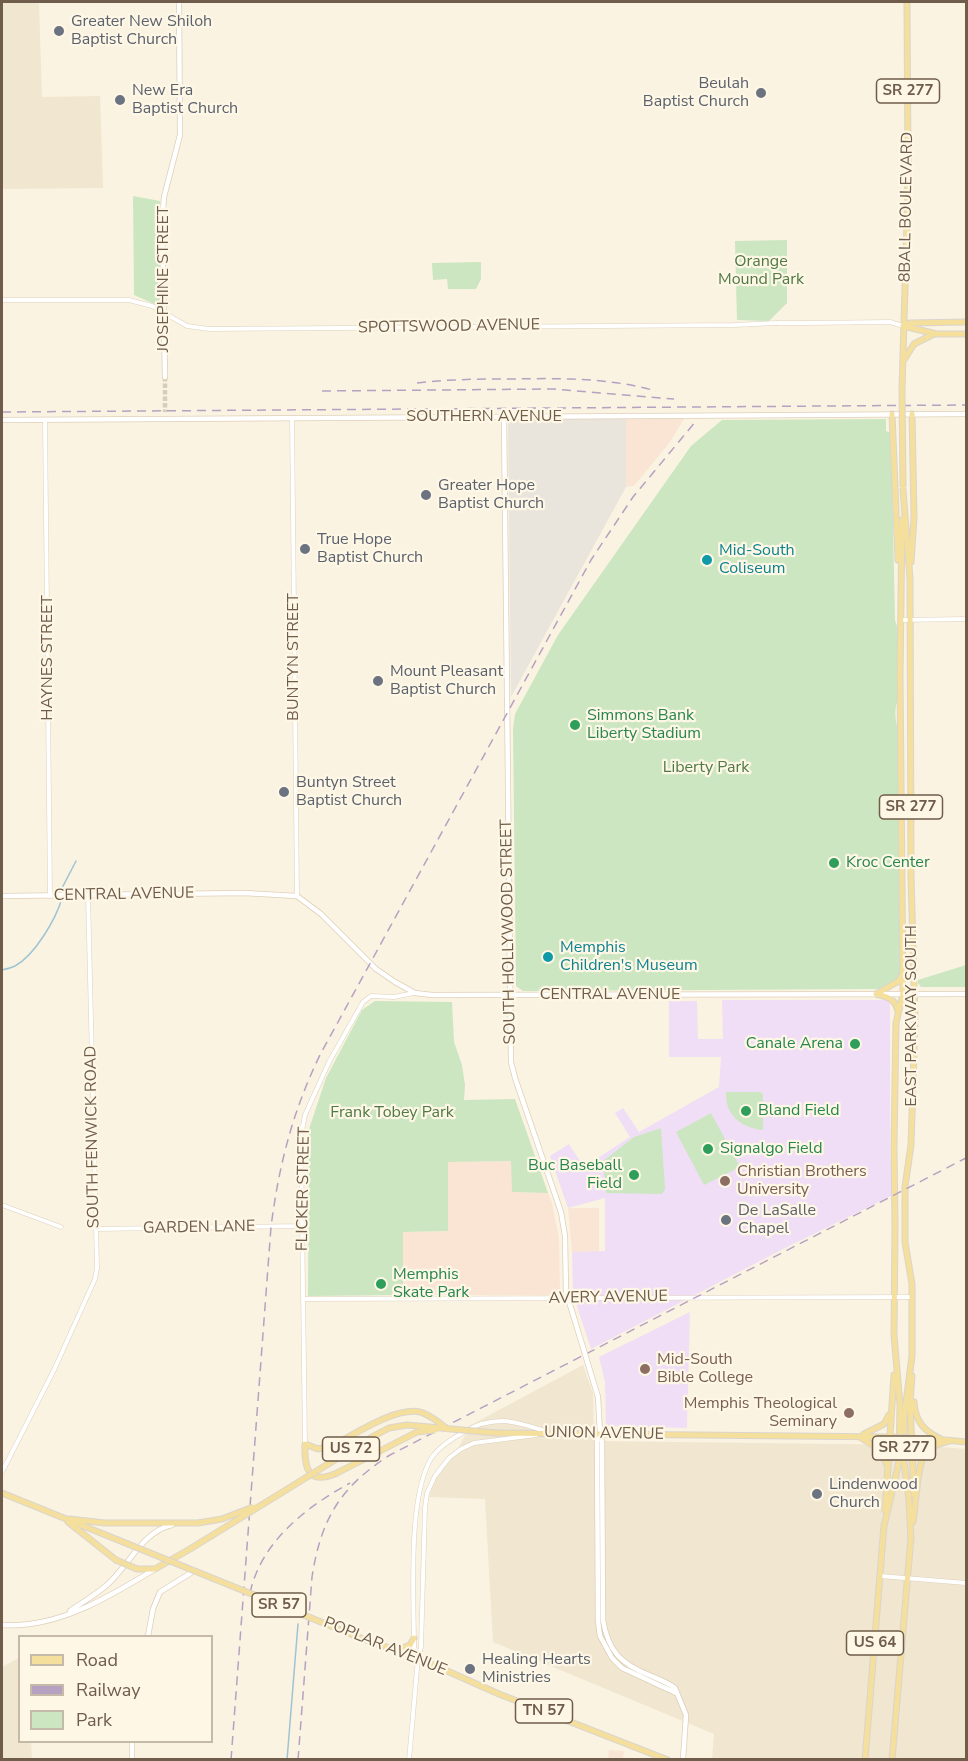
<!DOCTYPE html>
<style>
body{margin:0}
#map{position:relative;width:968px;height:1761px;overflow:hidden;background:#faf3e1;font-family:"Nunito Sans",sans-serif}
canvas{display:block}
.frame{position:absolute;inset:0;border:3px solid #6f5c4a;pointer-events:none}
.legend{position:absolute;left:18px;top:1635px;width:195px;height:108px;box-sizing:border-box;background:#fef7e6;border:2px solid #c5b9a8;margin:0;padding:8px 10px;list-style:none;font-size:18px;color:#6f5c4a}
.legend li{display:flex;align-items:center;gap:12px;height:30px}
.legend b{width:30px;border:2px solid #c5b9a8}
</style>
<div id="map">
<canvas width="968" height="1761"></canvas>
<div class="frame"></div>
<ul class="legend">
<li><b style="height:8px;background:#f5df9c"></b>Road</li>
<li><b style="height:8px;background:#b7a1c2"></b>Railway</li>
<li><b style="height:16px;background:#cbe6c1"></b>Park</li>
</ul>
</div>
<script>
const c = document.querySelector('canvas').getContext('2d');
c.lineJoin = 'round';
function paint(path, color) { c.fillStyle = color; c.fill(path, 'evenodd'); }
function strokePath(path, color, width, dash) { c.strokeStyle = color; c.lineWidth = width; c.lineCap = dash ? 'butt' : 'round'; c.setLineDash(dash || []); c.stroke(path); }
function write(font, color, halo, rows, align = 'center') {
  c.font = font + ' "Nunito Sans",sans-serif'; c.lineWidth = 4.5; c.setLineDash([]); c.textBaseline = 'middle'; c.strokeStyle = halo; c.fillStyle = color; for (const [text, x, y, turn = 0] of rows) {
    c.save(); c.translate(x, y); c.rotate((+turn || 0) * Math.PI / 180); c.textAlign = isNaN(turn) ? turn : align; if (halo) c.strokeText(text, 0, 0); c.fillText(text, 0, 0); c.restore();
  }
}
const residential = new Path2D(`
 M2,2H39L42,97L100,96L103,188L2,189Z
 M583,1365L593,1393L594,1441L916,1445L966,1449V1759H712L714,1734L493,1642L485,1499L429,1497L437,1475L452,1459L471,1425Z
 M19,1658L20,1742H31L32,1759H2V1667Z`);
const commercial = new Path2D(`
 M626,418L684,419L670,442L634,486L626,487Z
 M512,1161V1192L548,1193L552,1203L559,1238L560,1295H403V1232L448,1231L447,1162Z
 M568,1208H599V1252H572Z
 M609,1750L624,1751L623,1759H608Z`);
const industrial = new Path2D(`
 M626,418V487L511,697L508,424L511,420Z`);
const education = new Path2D(`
 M722,1000H888L890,1002V1154L893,1195L785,1248L591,1349L573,1294L572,1252L605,1251V1198L568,1208L550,1156L569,1144L584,1167L630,1137L615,1113L623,1108L639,1132L719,1087L721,1057H669V1001H697L698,1039H723Z
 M690,1312L687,1428L606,1426L605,1382L599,1357Z`);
const green = new Path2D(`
 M133,196L160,201L161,307L134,295Z
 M787,240V303L769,321L737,320L735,241Z
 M481,262V279L476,289H448L447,279L433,280L432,263Z
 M886,419V431L891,433L895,620L897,626L898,700C894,708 895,721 898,728L900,978L883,989L523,991L516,986L513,729L515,714L558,635L691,446L722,420Z
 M966,965V987H921L918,983V980Z
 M375,1001L452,1002L454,1042L462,1065L465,1085L464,1100L515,1099L548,1193L512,1192L511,1161L448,1162V1231L403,1232V1295L308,1296L309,1129L326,1078L362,1010Z
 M726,1092H761L763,1095V1130C742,1128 725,1116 726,1092Z
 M711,1113L740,1167L704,1185L676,1132Z
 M661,1128L665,1189L662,1194L606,1193L603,1161L634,1137Z`);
const stream = new Path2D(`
 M62,893V888L76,861
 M2,970C6,969 11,968 15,966C35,955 56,919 62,898
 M287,1760L298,1624`);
const secondaryTunnel = new Path2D(`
 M165,377V412`);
const tertiary = new Path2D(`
 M2,300H129L152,306L187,326L209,329L734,325L776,323
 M804,323L890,322L903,326
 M292,418L297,896
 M45,420L50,896
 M901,620L966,619
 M2,1205L61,1227
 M95,1229L303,1226
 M304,1299L911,1297
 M305,1444L301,1136L305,1115L329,1062L363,1002L371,996L394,997L414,993
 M2,1472L54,1370L95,1279L97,1268L88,895
 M880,1576L966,1583
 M418,1657L414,1647C414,1599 407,1496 432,1457C440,1446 453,1438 464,1432C475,1425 490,1421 503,1421C519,1422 533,1427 548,1432
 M409,1760L418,1658L421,1647L425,1508L427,1493L435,1476L449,1458L461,1449L474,1443L536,1435`);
const secondary = new Path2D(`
 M165,377L162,224L164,197L180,135L179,2
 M504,417L511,1062L515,1078L561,1212L565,1236L566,1292L575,1321
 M2,420L966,414
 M2,896L244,893L297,896L321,914L376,969L395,982L415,993L432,995L966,994
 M598,1397L600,1434L602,1442L603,1620C608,1651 621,1664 649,1675C658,1679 667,1682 675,1688L686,1715L683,1760
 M599,1435L597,1440L598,1621L600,1636L612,1658L622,1668L676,1693
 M70,1611C83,1602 97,1594 108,1584C129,1565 143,1531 172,1525
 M2,1625C57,1629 109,1597 155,1569
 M148,1636L153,1609L160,1592L194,1571
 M132,1760V1742`);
const primary = new Path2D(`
 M907,2L908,166
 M903,326L937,334H966
 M903,326L910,323L966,322
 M904,360L914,344L934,334
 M902,389L907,221
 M892,414L898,560
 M903,490L910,579L911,875L915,1021L911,1145L905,1187V1242L912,1284V1356L904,1418V1461L909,1500L911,1540
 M911,562L914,517L912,414
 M876,994L899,981L902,975
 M876,994C888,997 896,999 898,1012
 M912,1376L910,1404L914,1495
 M914,1402C915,1422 925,1432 943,1440
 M496,1433L892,1437
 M864,1434L884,1424L889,1415
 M861,1438C874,1445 883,1452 887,1465
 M911,1438L937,1440
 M946,1440L966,1442
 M334,1445L318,1449L305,1444C304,1468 308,1486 337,1473
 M2,1493L128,1544
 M885,1510L894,1375
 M69,1519L105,1523H198
 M68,1522L116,1560
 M913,1522C916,1505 917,1461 927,1451C933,1445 941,1443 949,1441
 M884,1526L899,1462L900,1405L894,1335L895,1225L894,1147L896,1023L903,994L900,677L902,520
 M137,1569H155L190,1549
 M363,1639L418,1658L499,1694L668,1760
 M397,1650L410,1645L414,1638
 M865,1760L884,1525
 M892,1760L911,1537`);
const rail = new Path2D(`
 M417,383C450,379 482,379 514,379C561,378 611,378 656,391
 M322,391L553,389L674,399
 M2,412L966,405
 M250,1593C261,1542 306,1507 350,1483
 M231,1760L271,1227C279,1164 293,1110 321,1053L591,560L633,497L696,421
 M298,1760L312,1577C321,1519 340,1487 390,1455C582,1356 774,1257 966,1158`);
const tertiaryBridge = new Path2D(`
 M776,323H804`);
const secondaryBridge = new Path2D(`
 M575,1321L598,1397`);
const primaryBridge = new Path2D(`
 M907,221L908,166
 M902,389L903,487
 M894,1437L909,1438
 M334,1445C355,1434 400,1404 423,1413C431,1416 440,1423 447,1429
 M337,1473L417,1432L435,1430
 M198,1523L222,1519L253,1507
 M128,1544L363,1639
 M190,1549L372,1437L389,1428L407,1425L496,1433
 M116,1560L137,1569`);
const markers = [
 [59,31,6,"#6b7280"],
 [761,93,6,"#6b7280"],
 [120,100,6,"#6b7280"],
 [426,495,6,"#6b7280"],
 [305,549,6,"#6b7280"],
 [707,560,6,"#0f9aa8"],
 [378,681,6,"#6b7280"],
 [575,725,6,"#2e9e5b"],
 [284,792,6,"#6b7280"],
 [834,863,6,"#2e9e5b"],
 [548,957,6,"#0f9aa8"],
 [855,1044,6,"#2e9e5b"],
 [746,1111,6,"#2e9e5b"],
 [708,1149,6,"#2e9e5b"],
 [634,1175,6,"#2e9e5b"],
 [725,1181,6,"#8d6e63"],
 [726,1220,6,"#6b7280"],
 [381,1284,6,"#2e9e5b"],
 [645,1369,6,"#8d6e63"],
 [849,1413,6,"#8d6e63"],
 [817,1494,6,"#6b7280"],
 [470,1669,6,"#6b7280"]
];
const shields = [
 [908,91,63],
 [911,807,63],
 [904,1448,63],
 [351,1449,57],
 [279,1605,54],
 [875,1643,57],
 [544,1711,57]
];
const shieldNames = [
 ["SR 277",908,91],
 ["SR 277",911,807],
 ["SR 277",904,1448],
 ["US 72",351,1449],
 ["SR 57",279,1605],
 ["US 64",875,1643],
 ["TN 57",544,1711]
];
const worshipNames = [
 ["Greater New Shiloh",71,22],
 ["Baptist Church",71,40],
 ["Beulah",749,84,"right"],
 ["Baptist Church",749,102,"right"],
 ["New Era",132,91],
 ["Baptist Church",132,109],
 ["Greater Hope",438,486],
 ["Baptist Church",438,504],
 ["True Hope",317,540],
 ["Baptist Church",317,558],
 ["Mount Pleasant",390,672],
 ["Baptist Church",390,690],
 ["Buntyn Street",296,783],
 ["Baptist Church",296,801],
 ["De LaSalle",738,1211],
 ["Chapel",738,1229],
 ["Lindenwood",829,1485],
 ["Church",829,1503],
 ["Healing Hearts",482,1660],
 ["Ministries",482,1678]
];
const streetNames = [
 ["8BALL BOULEVARD",907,207,-89],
 ["JOSEPHINE STREET",164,279,-90],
 ["SPOTTSWOOD AVENUE",449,327,-1],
 ["SOUTHERN AVENUE",484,417],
 ["BUNTYN STREET",294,657,-90],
 ["HAYNES STREET",48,658,-90],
 ["CENTRAL AVENUE",124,895,-1],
 ["SOUTH HOLLYWOOD STREET",509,932,-91],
 ["CENTRAL AVENUE",610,995],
 ["EAST PARKWAY SOUTH",912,1016,-90],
 ["SOUTH FENWICK ROAD",93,1137,-91],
 ["FLICKER STREET",304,1189,-89],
 ["GARDEN LANE",199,1228,-1],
 ["AVERY AVENUE",608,1298,-1],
 ["UNION AVENUE",604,1434,1],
 ["POPLAR AVENUE",385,1647,22]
];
const parkNames = [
 ["Orange",761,262],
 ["Mound Park",761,280],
 ["Liberty Park",706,768],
 ["Frank Tobey Park",392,1113]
];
const cultureNames = [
 ["Mid-South",719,551],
 ["Coliseum",719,569],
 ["Memphis",560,948],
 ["Children's Museum",560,966]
];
const leisureNames = [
 ["Simmons Bank",587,716],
 ["Liberty Stadium",587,734],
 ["Kroc Center",846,863],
 ["Canale Arena",843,1044,"right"],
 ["Bland Field",758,1111],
 ["Signalgo Field",720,1149],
 ["Buc Baseball",622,1166,"right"],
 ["Field",622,1184,"right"],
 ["Memphis",393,1275],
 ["Skate Park",393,1293]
];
const educationNames = [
 ["Christian Brothers",737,1172],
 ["University",737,1190],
 ["Mid-South",657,1360],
 ["Bible College",657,1378],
 ["Memphis Theological",837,1404,"right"],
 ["Seminary",837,1422,"right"]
];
paint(residential, '#f1e6d0');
paint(commercial, '#fae5d5');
paint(industrial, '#e9e4dc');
paint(education, '#f0def6');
paint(green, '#cbe6c1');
strokePath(stream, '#9ec4d3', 1.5);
strokePath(secondaryTunnel, '#d7cdbb', 4.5, [4.5, 2]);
strokePath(tertiary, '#ddd0bd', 5);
strokePath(secondary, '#dfcfb9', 6);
strokePath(primary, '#dad5d0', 7);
strokePath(tertiary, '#fff', 4);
strokePath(secondary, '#fff', 4.5);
strokePath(primary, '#f5df9c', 5);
strokePath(rail, '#b7a1c2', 1.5, [9, 6]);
strokePath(tertiaryBridge, '#ddd0bd', 5, []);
strokePath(secondaryBridge, '#dfcfb9', 6, []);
strokePath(primaryBridge, '#dad5d0', 7, []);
strokePath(tertiaryBridge, '#fff', 4);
strokePath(secondaryBridge, '#fff', 4.5);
strokePath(primaryBridge, '#f5df9c', 5);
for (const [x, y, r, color] of markers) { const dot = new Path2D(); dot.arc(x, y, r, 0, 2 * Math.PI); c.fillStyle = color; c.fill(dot); strokePath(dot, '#fef7e6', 2); }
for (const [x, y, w] of shields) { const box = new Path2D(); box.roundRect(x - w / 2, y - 12, w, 24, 4.5); c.fillStyle = '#fef7e6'; c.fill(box); strokePath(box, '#6f5c4a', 1.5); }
write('bold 15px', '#6f5c4a', null, shieldNames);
write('16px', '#5b616d', '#fef7e6', worshipNames, 'left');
write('16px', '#6f5c4a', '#fef7e6', streetNames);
write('16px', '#4f7a45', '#fef7e6', parkNames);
write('16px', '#0d838f', '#fef7e6', cultureNames, 'left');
write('16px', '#27864d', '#fef7e6', leisureNames, 'left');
write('16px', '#785e54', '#fef7e6', educationNames, 'left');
</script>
